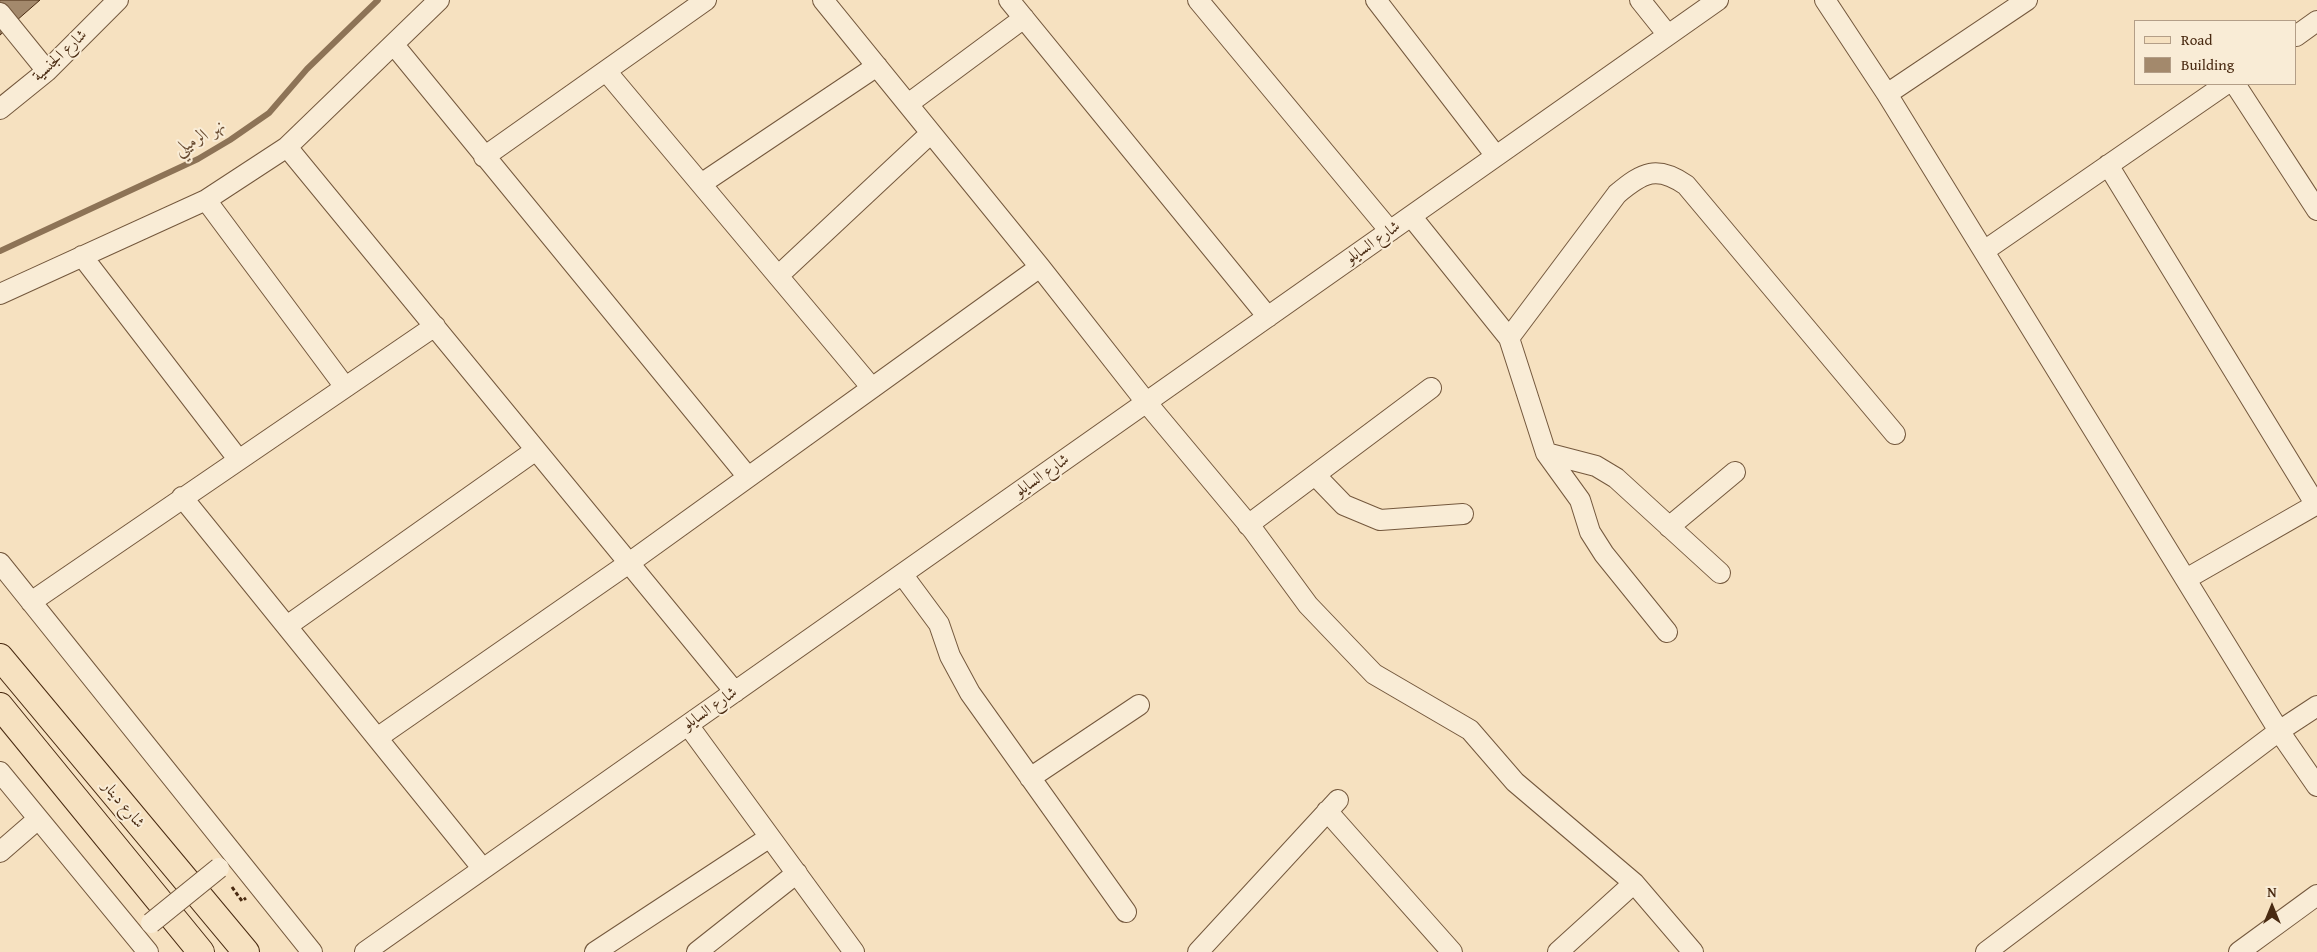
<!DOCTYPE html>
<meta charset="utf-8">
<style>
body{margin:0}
#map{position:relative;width:2317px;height:952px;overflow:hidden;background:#f6e1c0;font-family:"Gentium Book Plus",serif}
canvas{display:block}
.legend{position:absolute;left:2134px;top:20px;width:162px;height:65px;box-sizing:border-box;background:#f9ecd6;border:1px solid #b39e87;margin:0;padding:6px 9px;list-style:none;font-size:15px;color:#492a11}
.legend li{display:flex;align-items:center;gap:10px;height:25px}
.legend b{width:25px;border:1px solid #b39e87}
.north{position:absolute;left:2247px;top:882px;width:50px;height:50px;-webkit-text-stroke:4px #f9ecd6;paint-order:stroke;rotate:0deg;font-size:14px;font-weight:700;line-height:20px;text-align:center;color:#492a11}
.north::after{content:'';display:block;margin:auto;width:18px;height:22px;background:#492a11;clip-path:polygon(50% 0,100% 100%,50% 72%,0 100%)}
</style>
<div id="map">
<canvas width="2317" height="952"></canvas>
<ul class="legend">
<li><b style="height:6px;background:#f6e1c0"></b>Road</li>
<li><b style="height:14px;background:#a3896c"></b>Building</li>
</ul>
<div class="north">N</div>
</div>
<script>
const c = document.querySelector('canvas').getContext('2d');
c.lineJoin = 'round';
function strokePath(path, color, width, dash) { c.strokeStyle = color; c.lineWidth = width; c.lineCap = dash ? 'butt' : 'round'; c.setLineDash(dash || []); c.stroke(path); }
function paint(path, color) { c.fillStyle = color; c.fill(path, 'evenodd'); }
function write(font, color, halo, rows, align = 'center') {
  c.font = font + ' "Gentium Book Plus",Amiri,serif'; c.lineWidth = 4; c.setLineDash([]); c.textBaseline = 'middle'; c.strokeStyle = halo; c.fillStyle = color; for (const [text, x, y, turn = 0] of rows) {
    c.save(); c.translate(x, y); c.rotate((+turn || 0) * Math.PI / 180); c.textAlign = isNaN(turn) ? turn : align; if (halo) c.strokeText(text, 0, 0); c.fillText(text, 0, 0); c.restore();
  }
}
const stream = new Path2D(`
 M0,251L198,159L230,140L269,113L307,69L378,0`);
const building = new Path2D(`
 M0,0H40L0,35Z`);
const path = new Path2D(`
 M232,887L242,901L246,898`);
const minor = new Path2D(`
 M823,0L1040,267L1146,402L1253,530L1308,605L1374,674L1470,730L1515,782L1634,883L1693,952
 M1009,0L1268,317
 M1198,0L1390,231
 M1376,0L1496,156
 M1640,0L1668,35
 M1825,0L1887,94L2279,731L2317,786
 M0,13L47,71
 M2296,36L2317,21
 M394,45L748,477
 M606,71L872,388
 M2235,84L2317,210
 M1887,94L2027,0
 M908,104L1024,18
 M0,109L47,71L118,0
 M287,147L735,692
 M484,157L706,0
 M2108,165L2316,505
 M701,184L877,66
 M206,200L345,387
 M1411,216L1509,338L1546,453L1580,500L1590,532L1604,554L1667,632
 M1984,251L2226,84
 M82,256L238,459
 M778,276L931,133
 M0,294L206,200L287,147L439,0
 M1509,338L1617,194C1643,172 1657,165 1686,185L1895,434
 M1546,453L1596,466L1616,478L1720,573
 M1315,475L1344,505L1380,520L1463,514
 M182,497L483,869
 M1248,525L1431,388
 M1669,527L1735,472
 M0,563L312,952
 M902,574L939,624L950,656L970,693L1126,912
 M2186,579L2317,504
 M31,602L435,326
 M287,626L536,450
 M688,725L854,952
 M377,738L629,563L1040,267
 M0,772L148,952
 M1030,778L1139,705
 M1327,811L1452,952
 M0,852L38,819
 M365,952L1718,0
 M595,952L770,837
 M697,952L797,873
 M1198,952L1338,800
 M1558,952L1634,883
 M1986,952L2279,731L2317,706
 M2239,952L2317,895`);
const major = new Path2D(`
 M0,657L246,952
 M0,706L201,952`);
const minorBridge = new Path2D(`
 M151,923L219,868`);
const streetNames = [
 ["شارع الجنسية",60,56,-43],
 ["شارع السايلو",1373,243,-35],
 ["شارع السايلو",1042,476,-35],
 ["شارع السايلو",710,709,-35],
 ["شارع دينار",123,805,50]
];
const waterNames = [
 ["نهر الرميلي",200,138,-29]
];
strokePath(stream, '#8d7356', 6);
paint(building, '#a3896c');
strokePath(building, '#492a11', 1);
strokePath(minor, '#74583d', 22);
strokePath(major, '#492a11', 28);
strokePath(path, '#492a11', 3, [4, 2.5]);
strokePath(minor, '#f9ecd6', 20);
strokePath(major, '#f6e1c0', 26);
strokePath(minorBridge, '#74583d', 22, []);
strokePath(minorBridge, '#f9ecd6', 20);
write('16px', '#492a11', '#f9ecd6', streetNames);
write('italic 18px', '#6b4e34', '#f9ecd6', waterNames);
</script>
